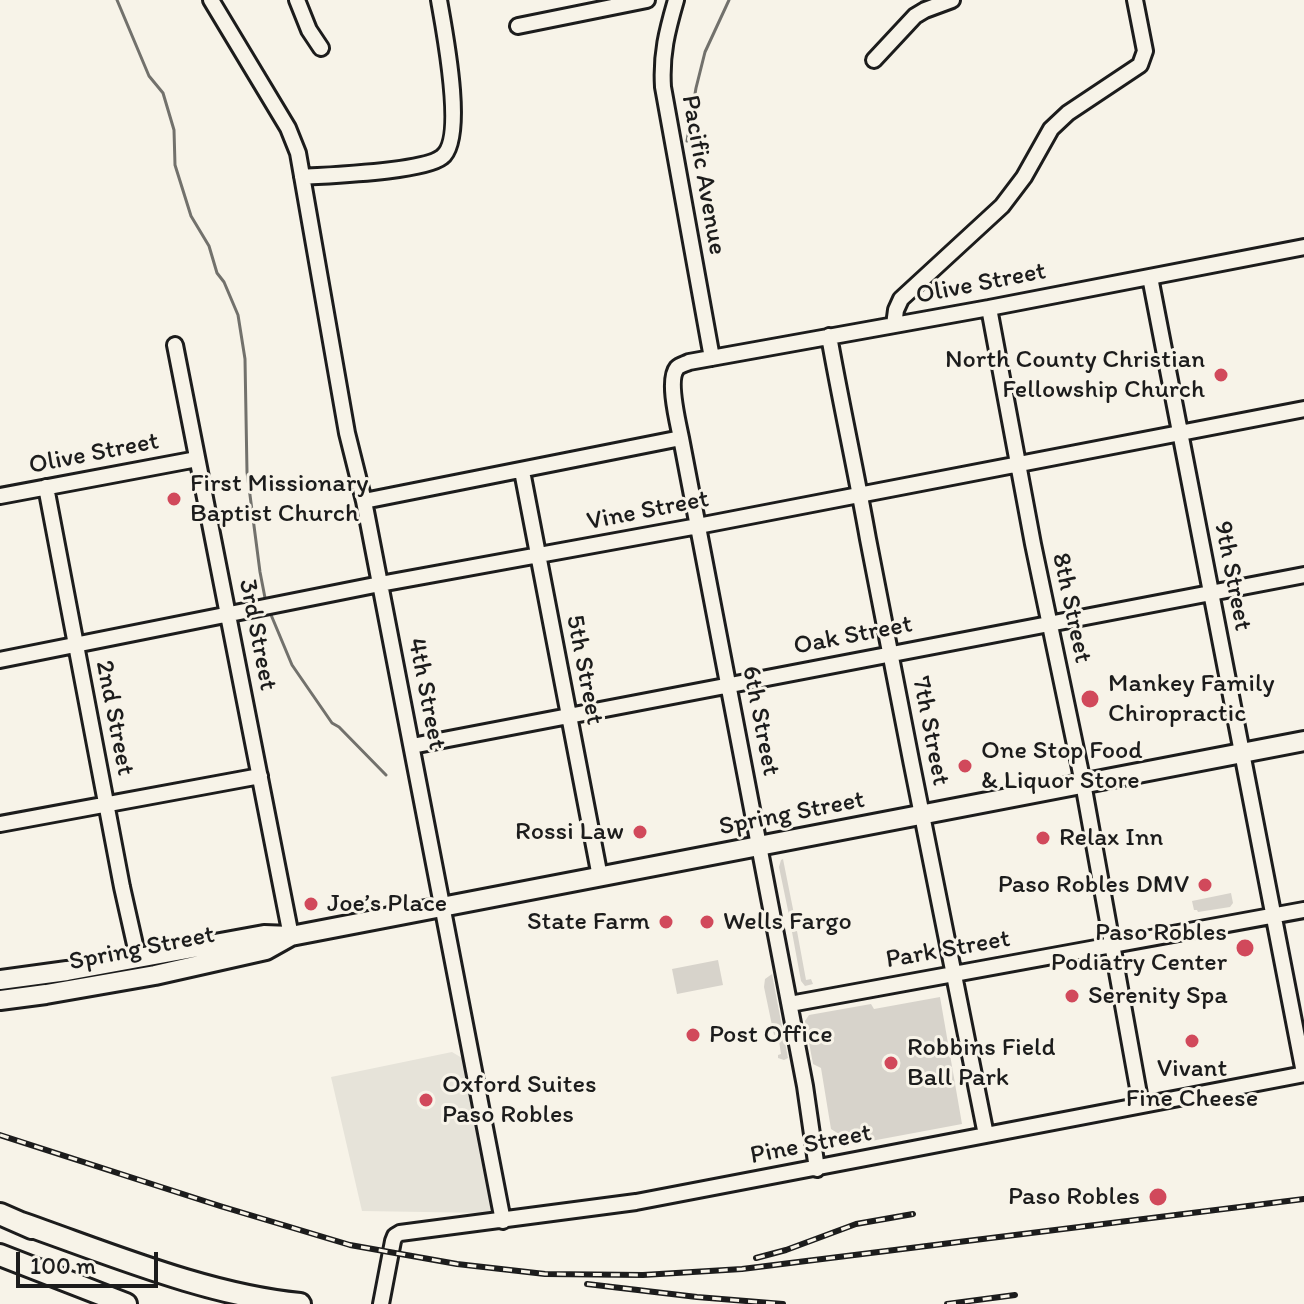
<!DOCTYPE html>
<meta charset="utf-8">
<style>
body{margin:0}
#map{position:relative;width:1304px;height:1304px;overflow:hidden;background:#f7f3e8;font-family:Itim,sans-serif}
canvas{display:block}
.scale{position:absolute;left:16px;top:1252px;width:142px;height:36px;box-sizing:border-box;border:4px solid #1c1c1c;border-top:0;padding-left:10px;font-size:24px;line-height:28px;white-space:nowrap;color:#1c1c1c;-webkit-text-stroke:6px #f7f3e8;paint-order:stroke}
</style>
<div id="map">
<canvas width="1304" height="1304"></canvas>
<div class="scale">100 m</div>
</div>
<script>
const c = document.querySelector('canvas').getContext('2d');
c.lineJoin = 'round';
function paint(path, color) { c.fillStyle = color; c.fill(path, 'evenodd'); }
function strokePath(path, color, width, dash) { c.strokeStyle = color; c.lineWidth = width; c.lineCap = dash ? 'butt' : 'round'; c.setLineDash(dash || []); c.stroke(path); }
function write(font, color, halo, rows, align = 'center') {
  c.font = font + ' Itim,sans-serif'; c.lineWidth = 6; c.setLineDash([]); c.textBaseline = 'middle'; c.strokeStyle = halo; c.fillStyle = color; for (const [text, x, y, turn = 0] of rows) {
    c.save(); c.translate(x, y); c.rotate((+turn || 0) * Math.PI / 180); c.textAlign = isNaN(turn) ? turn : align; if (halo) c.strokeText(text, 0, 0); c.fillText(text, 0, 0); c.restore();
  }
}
const built = new Path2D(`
 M452,1052L462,1058L495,1205L489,1213L362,1211L331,1077Z`);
const green = new Path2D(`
 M783,859L795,919L790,920L779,867L781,860Z
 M1231,893L1233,903L1230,907L1198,912L1197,910H1194L1192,901Z
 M797,931L806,980L811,979L813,984L805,986L801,981L792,932Z
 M718,960L723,985L677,994L672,969Z
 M772,974L788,1058L784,1060L778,1058V1055L781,1054L778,1034L774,1035L764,987L765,979Z
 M940,997L962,1124L855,1144L831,1129L821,1068L813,1064L805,1021L809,1015L871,1004L874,1009Z`);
const stream = new Path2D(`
 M117,0L149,76L163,93L174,130L175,165L191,216L209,246L217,273L224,282L238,315L245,359L247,472L260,572L266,603
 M687,141L696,88L705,52L729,0
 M269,610L292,665L332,723L339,727L386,775`);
const minor = new Path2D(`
 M211,0L288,128L298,153L347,433L364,501L503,1221
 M297,0L309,30L321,48
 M676,0C667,31 661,54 663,87L712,358
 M518,26L647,0
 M874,60L915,16L925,10L952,0
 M302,177C330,175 423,172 442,157C466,139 444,29 439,0
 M1150,277L1304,1073
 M989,308L1033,544L1083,783L1141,1105
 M894,325L896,310L901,299L1002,206L1024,177L1051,129L1068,113L1140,65L1145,51L1135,0
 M829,336C841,404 856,471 868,539C906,738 946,936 986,1135
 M175,345L291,936
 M522,471L600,877
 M46,487L122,887L138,958
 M0,496L197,459
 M364,501L681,438
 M0,660L380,584L698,526L1304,409
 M412,746L1304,575
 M0,824L260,776
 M790,1004L1304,910
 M817,1169L805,1086L681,438C678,423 667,380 677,368C680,365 685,364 689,362L989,308L1304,247
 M381,1304L393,1241L395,1236L400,1233L636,1202L1304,1074`);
const major = new Path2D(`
 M0,980L67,971L264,935L291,936L1304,741
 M0,1000L46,994L155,975L266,950L291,936`);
const highway = new Path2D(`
 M0,1214L32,1228
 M21,1223C110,1254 207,1295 300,1304
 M0,1255L126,1304`);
const rail = new Path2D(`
 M0,1135L220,1206L350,1245L457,1264L545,1274L643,1275L742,1269L1304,1199
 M756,1258L786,1250L856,1224L913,1214
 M587,1284L697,1297L783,1304
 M947,1304L1015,1295`);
const markers = [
 [1221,375,8,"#d1495b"],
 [174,499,8,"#d1495b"],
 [1090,699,10,"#d1495b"],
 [965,766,8,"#d1495b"],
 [640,832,8,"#d1495b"],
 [1043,838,8,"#d1495b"],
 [1205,885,8,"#d1495b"],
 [311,904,8,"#d1495b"],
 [666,922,8,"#d1495b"],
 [707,922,8,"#d1495b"],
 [1245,948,10,"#d1495b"],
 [1072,996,8,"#d1495b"],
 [693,1035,8,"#d1495b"],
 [1192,1041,8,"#d1495b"],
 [891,1063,8,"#d1495b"],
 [426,1100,8,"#d1495b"],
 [1158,1197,10,"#d1495b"]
];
const streetNames = [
 ["Pacific Avenue",703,175,80],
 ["Olive Street",981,284,-11],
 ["Olive Street",94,454,-11],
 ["Vine Street",648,511,-11],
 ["9th Street",1232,576,79],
 ["8th Street",1071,608,78],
 ["3rd Street",257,635,79],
 ["Oak Street",853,636,-11],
 ["5th Street",584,670,79],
 ["4th Street",426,694,79],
 ["2nd Street",114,718,79],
 ["6th Street",760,721,79],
 ["7th Street",930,731,79],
 ["Spring Street",792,814,-11],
 ["Spring Street",142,949,-11],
 ["Park Street",948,950,-10],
 ["Pine Street",811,1145,-11]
];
const poiNames = [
 ["North County Christian",1205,360,"right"],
 ["Fellowship Church",1205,390,"right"],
 ["First Missionary",190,484],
 ["Baptist Church",190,514],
 ["Mankey Family",1108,684],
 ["Chiropractic",1108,714],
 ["One Stop Food",981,751],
 ["& Liquor Store",981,781],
 ["Rossi Law",624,832,"right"],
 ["Relax Inn",1059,838],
 ["Paso Robles DMV",1189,885,"right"],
 ["Joe’s Place",327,904],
 ["State Farm",650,922,"right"],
 ["Wells Fargo",723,922],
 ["Paso Robles",1227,933,"right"],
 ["Podiatry Center",1227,963,"right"],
 ["Serenity Spa",1088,996],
 ["Post Office",709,1035],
 ["Robbins Field",907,1048],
 ["Ball Park",907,1078],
 ["Vivant",1192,1069,"center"],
 ["Fine Cheese",1192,1099,"center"],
 ["Oxford Suites",442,1085],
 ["Paso Robles",442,1115],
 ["Paso Robles",1140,1197,"right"]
];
paint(built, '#e6e3d9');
paint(green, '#d7d3cb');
strokePath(stream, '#72716c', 3);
strokePath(minor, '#1c1c1c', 20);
strokePath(major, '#1c1c1c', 24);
strokePath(highway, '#1c1c1c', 26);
strokePath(minor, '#f7f3e8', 14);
strokePath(major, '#f7f3e8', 18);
strokePath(highway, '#f7f3e8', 20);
strokePath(rail, '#1c1c1c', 6);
strokePath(rail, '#f7f3e8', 3, [9]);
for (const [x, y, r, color] of markers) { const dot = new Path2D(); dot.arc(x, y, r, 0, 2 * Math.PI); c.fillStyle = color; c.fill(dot); strokePath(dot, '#f7f3e8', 3); }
write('26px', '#1c1c1c', '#f7f3e8', streetNames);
write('26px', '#1c1c1c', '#f7f3e8', poiNames, 'left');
</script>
